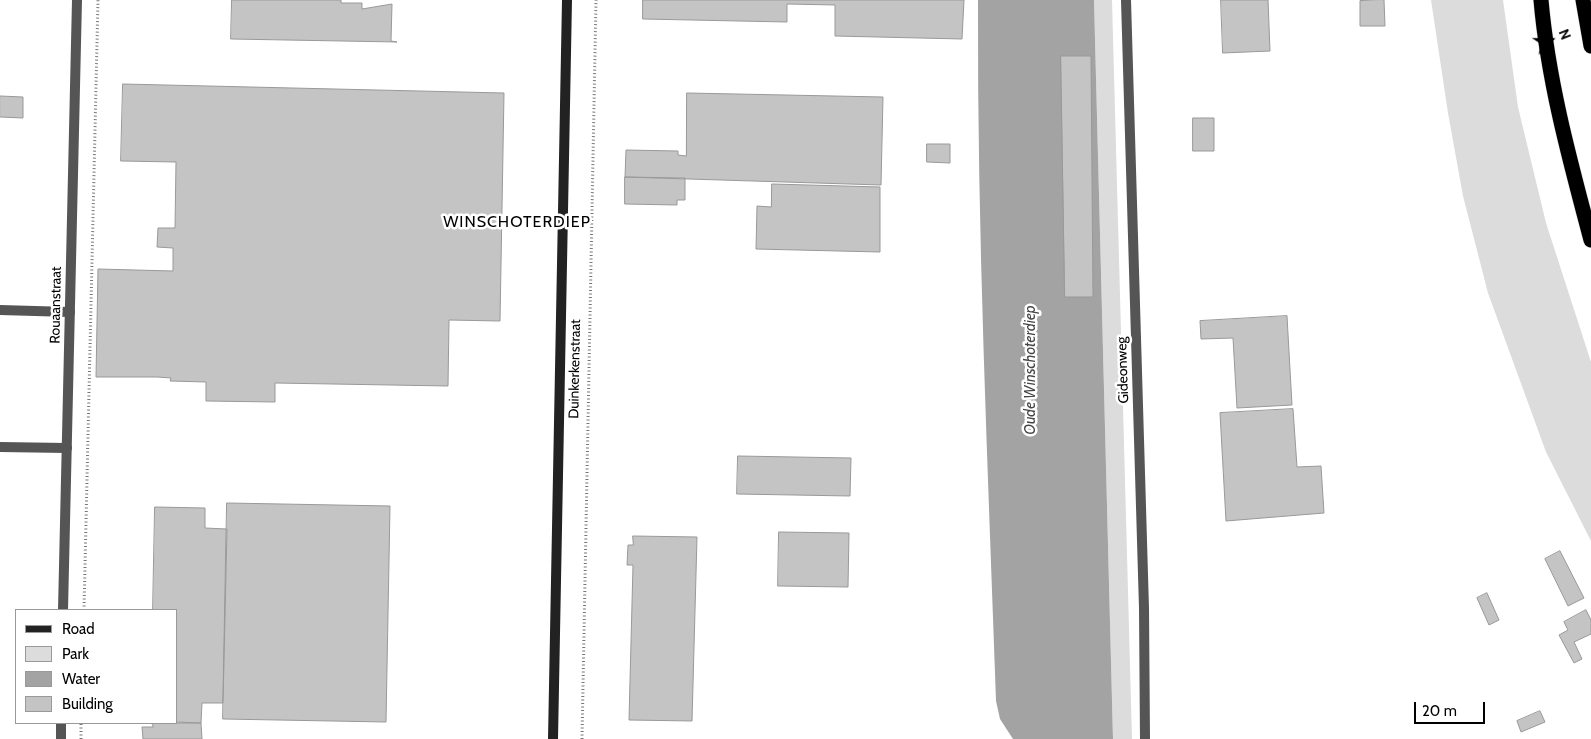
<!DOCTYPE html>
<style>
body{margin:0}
#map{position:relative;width:1591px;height:739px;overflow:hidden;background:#fff;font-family:Cabin,sans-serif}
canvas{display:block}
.legend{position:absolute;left:15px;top:609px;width:162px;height:115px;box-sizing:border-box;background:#fff;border:1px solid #999;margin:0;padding:6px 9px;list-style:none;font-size:15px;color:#000}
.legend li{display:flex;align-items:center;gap:10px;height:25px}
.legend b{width:25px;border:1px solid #999}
.north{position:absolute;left:1526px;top:15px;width:50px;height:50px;-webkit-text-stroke:4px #fff;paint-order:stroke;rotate:68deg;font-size:14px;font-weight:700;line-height:20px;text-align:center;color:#000}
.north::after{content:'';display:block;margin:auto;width:18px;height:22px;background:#000;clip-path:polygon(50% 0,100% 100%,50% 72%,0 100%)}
.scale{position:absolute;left:1414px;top:702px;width:71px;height:22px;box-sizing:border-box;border:2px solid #000;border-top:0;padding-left:6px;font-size:15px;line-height:18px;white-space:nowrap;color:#000;-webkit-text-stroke:4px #fff;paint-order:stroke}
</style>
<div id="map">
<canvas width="1591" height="739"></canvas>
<ul class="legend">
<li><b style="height:6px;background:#222"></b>Road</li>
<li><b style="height:14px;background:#dcdcdc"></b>Park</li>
<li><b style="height:14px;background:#a3a3a3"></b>Water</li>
<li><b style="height:14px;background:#c4c4c4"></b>Building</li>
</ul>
<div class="north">N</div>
<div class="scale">20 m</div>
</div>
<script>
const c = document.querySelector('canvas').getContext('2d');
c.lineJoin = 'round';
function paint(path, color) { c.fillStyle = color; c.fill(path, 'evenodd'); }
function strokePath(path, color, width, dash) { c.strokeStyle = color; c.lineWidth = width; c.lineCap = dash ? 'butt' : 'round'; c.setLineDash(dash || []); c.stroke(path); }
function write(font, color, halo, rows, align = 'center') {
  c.font = font + ' Cabin,sans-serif'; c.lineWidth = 5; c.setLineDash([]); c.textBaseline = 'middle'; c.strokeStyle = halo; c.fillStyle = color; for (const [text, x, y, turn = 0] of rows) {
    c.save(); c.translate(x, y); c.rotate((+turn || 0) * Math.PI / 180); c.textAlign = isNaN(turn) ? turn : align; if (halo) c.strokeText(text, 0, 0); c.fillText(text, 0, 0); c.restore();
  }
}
const green = new Path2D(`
 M1094,0H1112L1132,739H1113Z
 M1431,0H1503L1518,107L1546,223L1591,362V541L1546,452L1488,293L1463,196L1448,113Z`);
const water = new Path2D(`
 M978,0H1094L1113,739H1013L1000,719L996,701C988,467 977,234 978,0Z`);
const building = new Path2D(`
 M232,0H341V3H362V9L392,4L391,41L397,42L231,39Z
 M643,0H964L962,39L835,36V5L787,4V22L643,19Z
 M1221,0H1268L1270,51L1223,53Z
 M1384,0L1385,26H1360V1Z
 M1061,56H1091L1093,297H1065Z
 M123,84L504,93L500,321L449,320L448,386L275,383V402L206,401V382L170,381L171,378L157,377H96L98,269L173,271V248L157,247L158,228H175L176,162L121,161Z
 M687,93L883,97L881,185L625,177L626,150L678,151V155L686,156Z
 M0,96L23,97V118L0,117Z
 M1193,118H1214V151H1193Z
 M927,144H950V163L927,162Z
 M625,177L685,178V200H677V205L625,204Z
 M772,184L880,187V252L756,249L757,206L771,207Z
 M1287,316L1292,405L1237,408L1233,338L1201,339L1200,321Z
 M1293,409L1297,467L1321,466L1324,513L1226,521L1220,413Z
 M738,456L851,458L850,496L737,494Z
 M227,503L390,506L386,722L223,719Z
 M155,507L205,508V528L227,529L223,703H202L201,723L176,722V610H153Z
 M779,532L849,533L848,587L778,586Z
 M633,536L697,537L692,721L629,720L633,565H627L628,545H633Z
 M1560,551L1584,598L1568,606L1545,559Z
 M1487,593L1499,620L1489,625L1477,598Z
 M1586,610L1591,620V634L1574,642L1582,659L1574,663L1559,635L1568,630L1564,622Z
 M1540,711L1545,722L1521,732L1517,721Z
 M152,723H201L202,739H143L142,727H153Z`);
const path = new Path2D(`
 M84,610L98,0
 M81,739V723
 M582,739L596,0`);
const lane = new Path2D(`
 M0,310L70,312
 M0,447L67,448`);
const street = new Path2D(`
 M1126,0L1144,608L1145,739
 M63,610L77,0
 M61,739V723`);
const secondary = new Path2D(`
 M553,739L567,0`);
const highway = new Path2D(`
 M1541,0C1548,81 1570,161 1591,240
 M1583,0L1591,46`);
const streetNames = [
 ["Rouaanstraat",56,305,-89],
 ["Duinkerkenstraat",575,369,-89],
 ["Gideonweg",1123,370,-92]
];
const waterNames = [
 ["Oude Winschoterdiep",1031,370,-90]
];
const quarterNames = [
 ["WINSCHOTERDIEP",517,222]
];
paint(green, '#dcdcdc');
paint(water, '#a3a3a3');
paint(building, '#c4c4c4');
strokePath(building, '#999', 1);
strokePath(highway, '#dbdbdb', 16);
strokePath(path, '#777', 3, [1, 2.5]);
strokePath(lane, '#555', 10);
strokePath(street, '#555', 10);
strokePath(secondary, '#222', 10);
strokePath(highway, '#000', 15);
write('14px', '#000', '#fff', streetNames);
write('italic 15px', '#444', '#fff', waterNames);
c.letterSpacing = '1px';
write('16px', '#000', '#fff', quarterNames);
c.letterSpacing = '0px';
</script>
